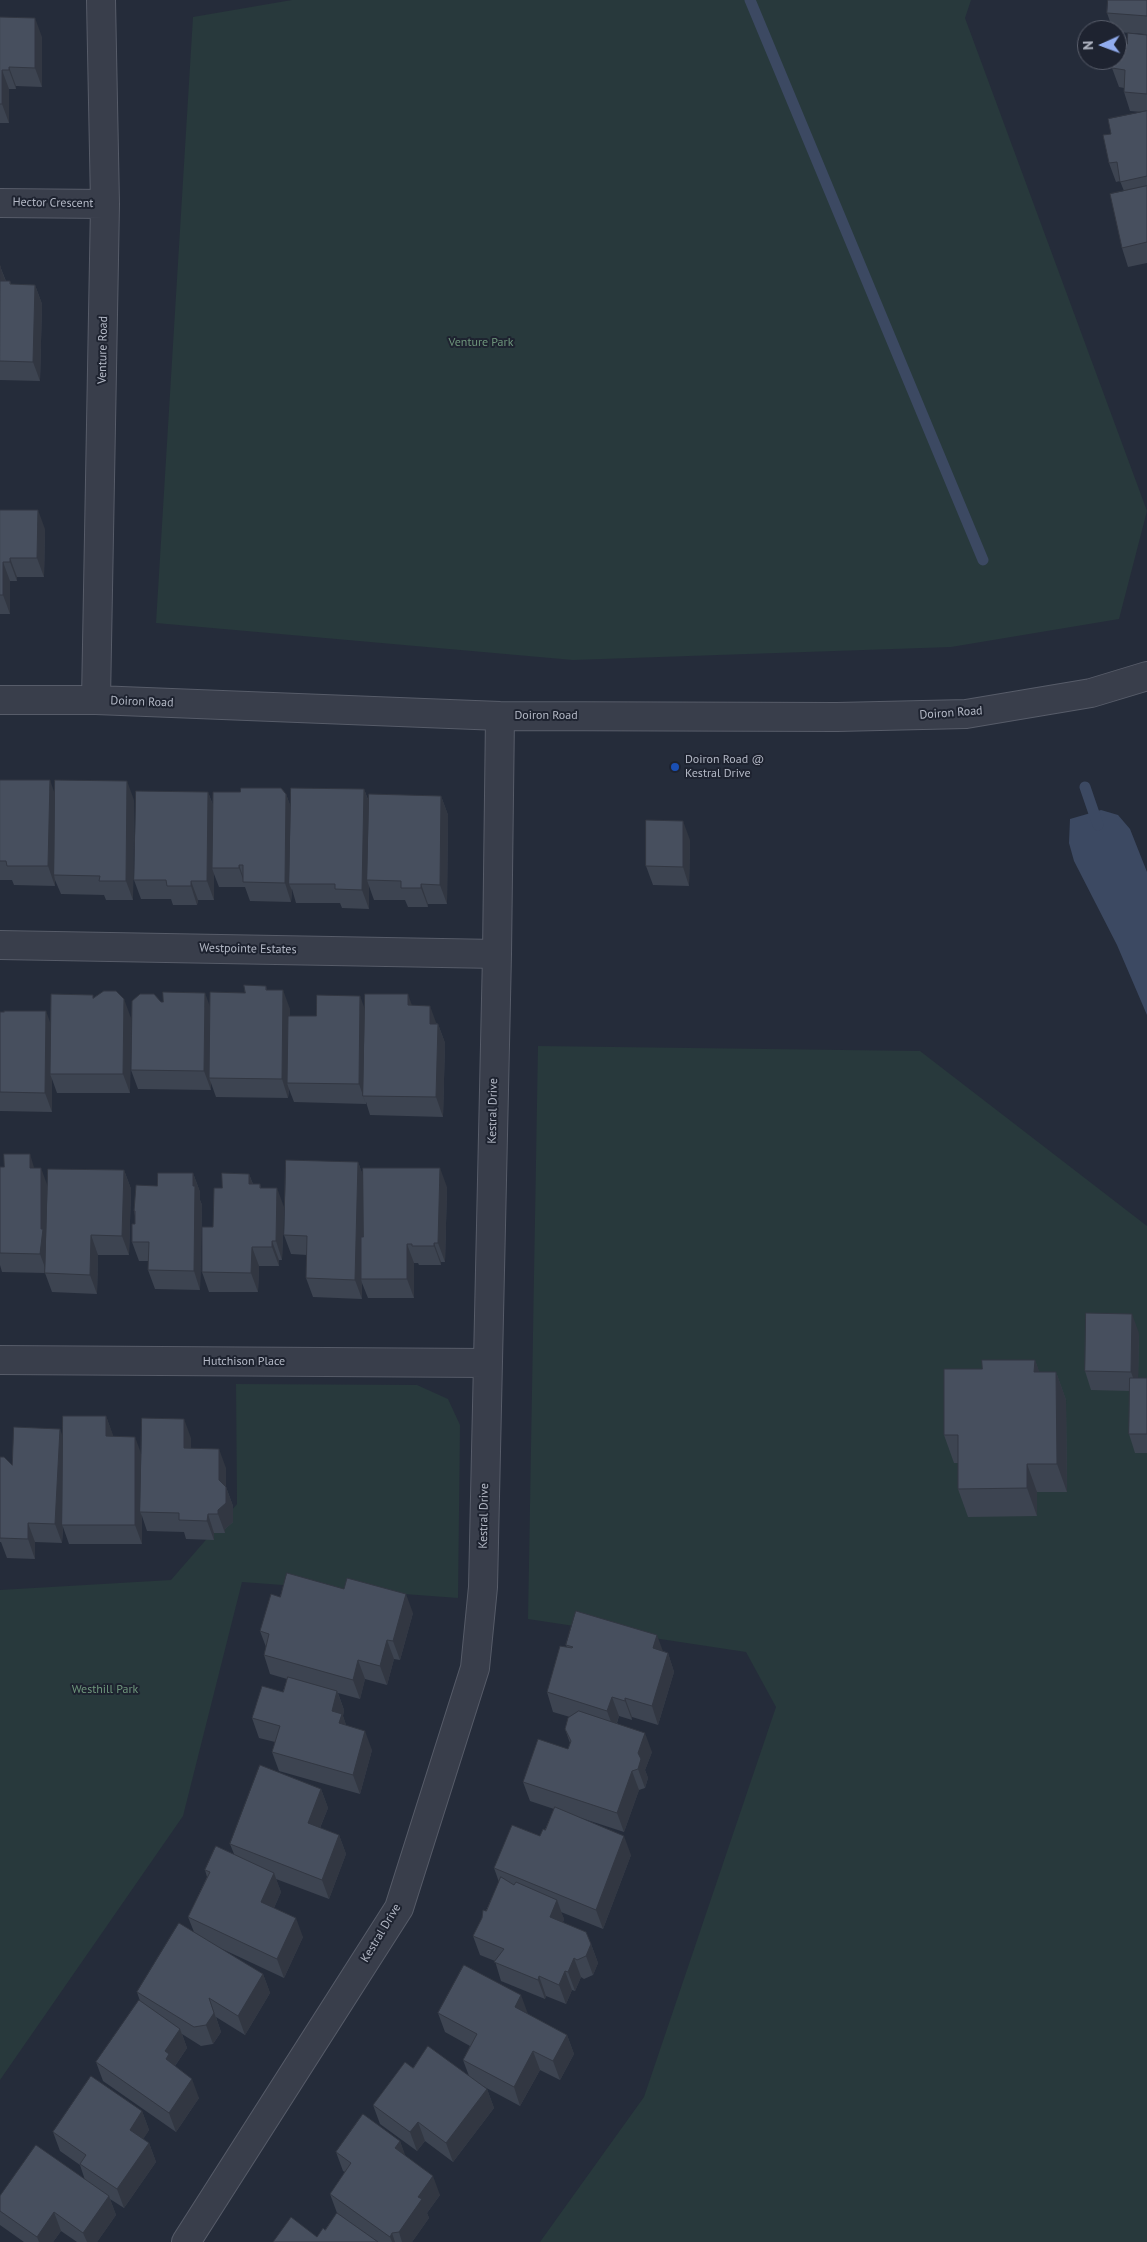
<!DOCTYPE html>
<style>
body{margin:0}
#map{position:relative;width:1147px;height:2242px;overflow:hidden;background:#252c3a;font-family:"PT Sans",sans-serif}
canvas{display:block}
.north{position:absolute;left:1077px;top:20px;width:50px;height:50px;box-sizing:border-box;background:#1e2330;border:1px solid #5a5f6c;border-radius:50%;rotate:268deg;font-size:14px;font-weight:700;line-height:20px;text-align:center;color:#b4b9c6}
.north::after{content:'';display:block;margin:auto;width:18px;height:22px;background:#91acee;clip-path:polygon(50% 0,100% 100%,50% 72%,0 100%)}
</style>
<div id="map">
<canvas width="1147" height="2242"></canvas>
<div class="north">N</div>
</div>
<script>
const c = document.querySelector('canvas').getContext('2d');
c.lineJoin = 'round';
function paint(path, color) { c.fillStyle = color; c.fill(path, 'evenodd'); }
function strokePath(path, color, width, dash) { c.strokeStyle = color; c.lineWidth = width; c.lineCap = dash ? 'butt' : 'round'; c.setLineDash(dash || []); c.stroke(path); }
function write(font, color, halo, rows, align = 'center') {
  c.font = font + ' "PT Sans",sans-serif'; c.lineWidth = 4; c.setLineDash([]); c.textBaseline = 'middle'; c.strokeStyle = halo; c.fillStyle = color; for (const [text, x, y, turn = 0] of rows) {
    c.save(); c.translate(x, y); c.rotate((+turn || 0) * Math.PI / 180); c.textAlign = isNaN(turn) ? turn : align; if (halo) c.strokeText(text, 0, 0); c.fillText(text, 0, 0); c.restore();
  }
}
const green = new Path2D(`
 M292,0H971L965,18L1147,511L1119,619L951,647L573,660L156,623L193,17Z
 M538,1046L920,1051L1147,1226V2242H540L644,2097L776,1707L746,1652L528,1619Z
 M236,1384L417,1385L448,1399L460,1425L458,1598L242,1582L183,1816L0,2080V1590L171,1580L237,1504Z`);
const water = new Path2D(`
 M1101,810L1118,815L1130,829L1147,872V1015L1117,945L1074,861L1069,843L1070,819Z`);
const stream = new Path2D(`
 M750,0L983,560
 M1085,787L1098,825`);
const minor = new Path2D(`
 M0,203L105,204
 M0,700H96L500,716L837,717L966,714L1091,693L1147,676
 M96,700L105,204L101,0
 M0,945L497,954
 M0,1360L487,1363
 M186,2242L399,1908L475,1668L483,1587L497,954L500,716`);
const wall = new Path2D(`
 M1147,0V263L1128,267L1122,248L1124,191L1120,181L1116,182L1109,163L1111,134L1142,112L1130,111L1124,92V88L1119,87L1112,68L1127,44L1144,34L1117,32V30H1113L1107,13Z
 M0,17L42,37V87L16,86V89H9V123H0Z
 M0,266L6,281H10L11,284L35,285L42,304L40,381L0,380Z
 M0,510L45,529L44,577H17V581H10V614H0Z
 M0,780L54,792L134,800L133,900H106L104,895L61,894L55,880V886L14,885L12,880H0Z
 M364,789L369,802L441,796L448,815L447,904H428V907H408L405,900H374L369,886V909L342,908L340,903H296L292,889L291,902L250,901L245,887H219L214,874V900H198L197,905H173L171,899H141L134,880L208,792L213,805L286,794L291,808Z
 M690,840L689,886L653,885L646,866Z
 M266,986L267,990L290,1009V1016H316L365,1010L412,1006L438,1024L445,1043L443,1117L370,1115L366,1102V1104L294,1102L289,1089L288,1098L216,1097L211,1083V1090L138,1089L131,1070L161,1002L210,1008L245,993Z
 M94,998L131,1018L130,1093H57L52,1079V1112L0,1111V1012L51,1024Z
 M358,1162L363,1176L447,1187L445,1262H441V1265H419L418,1263H414V1298H368L362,1283V1299L313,1297L306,1278L307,1255L291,1254L284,1235Z
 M0,1167L35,1168L48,1187L124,1170L131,1189L129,1255H98L97,1294L52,1292L45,1273L2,1272L0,1265Z
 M193,1173L200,1192V1200L202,1205L200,1290L155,1289L148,1270V1261H139L132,1242L135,1224V1216L134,1211L157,1186Z
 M249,1174L253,1184H260L261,1188L284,1207L282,1260H279V1266H259L258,1292H209L202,1272L222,1188Z
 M1139,1333L1138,1378H1147V1453H1135L1129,1434L1130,1391L1091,1390L1085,1371Z
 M1035,1360L1039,1372H1056L1066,1400L1067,1492H1037V1516L968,1517L958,1489V1463H954L944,1435L982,1369Z
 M106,1416L113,1436L141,1454L191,1438V1449L226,1468V1487L233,1506V1522L225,1529V1533H214V1540L186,1539L184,1532L147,1531L142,1516V1544H69L63,1527L62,1543L35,1542V1559L7,1558L1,1542H0V1457L12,1465L63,1437Z
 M280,1597L413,1613L400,1660L394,1659L387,1685L365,1679L360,1699L338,1693L344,1710L343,1716L346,1725L372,1750L360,1794L279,1771L272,1752L275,1742L259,1738L252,1718L283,1692L287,1679L270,1674L264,1655L266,1647L260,1631Z
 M566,1645L663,1651L668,1653L674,1672L658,1725L632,1717V1720L619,1716L617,1723L652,1752L645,1770L648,1778L645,1788L639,1790L624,1832L578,1817L631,1855L603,1929L561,1912L564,1919L563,1922L591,1944L598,1963L593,1975L584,1979L581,1977L575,1991L572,1990L566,2004L546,1996L545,1999L501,1981L495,1961L480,1955L473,1936L486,1911L499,1882L494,1868L540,1836L545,1830L554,1809L530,1801L523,1782L568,1749L570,1743L565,1729L570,1717L553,1712L547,1692L567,1648Z
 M321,1789L328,1808L320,1828L339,1835L346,1854L329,1899L276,1879L281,1892L274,1908L303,1937L284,1978L218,1947L263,1974L270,1993L245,2035L216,2017L221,2032L213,2044L201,2046L182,2034L187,2048L175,2066L199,2098L176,2132L103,2081L96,2062L140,2001L137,1992L194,1932L188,1917L207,1877L205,1870L234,1854L230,1844Z
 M438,2013L528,2014L567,2035L574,2054L560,2080L540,2070L520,2106L479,2084L487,2089L494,2108L453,2162L425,2141L417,2151L380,2124L373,2105L469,2076L463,2060L470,2046L445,2032Z
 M142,2111L149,2130L143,2139L149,2143L156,2162L124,2208L110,2199L116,2215L97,2242H77L61,2231L53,2242H24L0,2225V2196L85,2180L80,2165L60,2151L53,2132Z
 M400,2141L405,2156L440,2195L427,2213L429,2218L412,2242H273L317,2237L325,2230L337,2213L330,2194L345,2172L343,2171L336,2152Z`);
const shadedWall = new Path2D(`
 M35,18L42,37V87L35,68Z
 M9,67L16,86V89L9,70Z
 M2,70L9,89V123L2,104Z
 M0,266L7,285L0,281Z
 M35,285L42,304L40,381L33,362Z
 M38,510L45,529L44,577L37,558Z
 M10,558L17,577V581L10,562Z
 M3,562L10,581V614L3,595Z
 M50,780L57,800L54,875L55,880V886L48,866Z
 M127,781L134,800L133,900L126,881Z
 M364,789L371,808L367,880L369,886V909L362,890Z
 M208,792L215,811L212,868L214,874V900L207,881Z
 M286,794L293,813L289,884L292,890L291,902L285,883Z
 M441,796L448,815L447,904L440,885Z
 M683,821L690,840L689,886L683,867Z
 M239,865L245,882H244L239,868Z
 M191,881L198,900L197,905L191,886Z
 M421,884L428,904V907L421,888Z
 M283,990L290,1009L289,1083H287L289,1089L288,1098L282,1079Z
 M205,993L212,1012L209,1078L211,1083V1090L204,1071Z
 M408,994L415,1014L408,1005Z
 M360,996L367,1015L363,1096L366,1104L359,1084Z
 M124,999L131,1018L130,1093L123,1074Z
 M430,1006L437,1025L430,1024Z
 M46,1011L53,1030L50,1074L52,1079V1112L45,1093Z
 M438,1024L445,1043L443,1117L436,1097Z
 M30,1154L36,1174L30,1168Z
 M358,1162L365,1181L362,1279H361L362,1283V1299L355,1280Z
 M41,1168L48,1187L47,1273L40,1254Z
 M440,1168L447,1187L445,1262L438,1243Z
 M124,1170L131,1189L129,1255L122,1236Z
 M193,1173L200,1192V1200L202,1205L200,1290L194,1271Z
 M249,1174L256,1193L249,1184Z
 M277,1188L284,1207L282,1260L276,1241Z
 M91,1235L98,1255L97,1294L90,1275Z
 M272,1241L279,1260V1266L272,1247Z
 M434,1243L441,1262V1265L434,1246Z
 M407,1244L414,1263V1298L407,1279Z
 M252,1247L259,1266L258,1292L251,1273Z
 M1132,1314L1139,1333L1138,1391L1131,1372Z
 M1035,1360L1045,1388L1034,1372Z
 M1056,1372L1066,1400L1067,1492L1057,1464Z
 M106,1416L113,1435V1455L106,1436Z
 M184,1419L191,1438V1468L184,1448Z
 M60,1429L67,1448L62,1525L63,1527L62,1543L55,1524Z
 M135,1437L142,1456L140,1512L142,1516V1544L135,1525Z
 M219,1449L226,1468V1487L233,1506V1522L225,1529V1533L218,1514Z
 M1027,1464L1037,1492V1516L1027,1488Z
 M208,1514L214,1533V1540L207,1521Z
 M28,1523L35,1542V1559L28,1539Z
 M406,1594L413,1613L400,1660L393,1641Z
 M657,1635L664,1654L653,1648Z
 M387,1640L394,1659L387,1685L380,1666Z
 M668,1653L674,1672L658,1725L652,1706Z
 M358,1660L365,1679L360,1699L353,1680Z
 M337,1691L344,1710L343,1716L349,1733L346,1742L332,1711Z
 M612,1697L619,1716L614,1730L607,1711Z
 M625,1698L632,1717V1720L625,1701Z
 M365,1731L372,1750L360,1794L353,1775Z
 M645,1733L652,1752L645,1770L648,1778L645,1788L638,1769V1753Z
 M632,1771L639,1790L624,1832L617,1813Z
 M321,1789L328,1808L314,1842L308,1823Z
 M339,1835L346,1854L329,1899L322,1880Z
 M624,1836L631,1855L603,1929L596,1910Z
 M274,1873L281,1892L268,1921L261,1902Z
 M557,1900L564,1919L557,1936L550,1917Z
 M296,1918L303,1937L284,1978L277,1959Z
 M591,1944L598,1963L593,1975L586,1956Z
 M574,1958L581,1977L575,1991L568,1972Z
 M565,1971L572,1990L566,2004L559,1985Z
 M263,1974L270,1993L245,2035L238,2016Z
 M539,1976L546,1996L545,1999L538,1980Z
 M521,1995L528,2014L515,2007Z
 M209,1998L221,2032L213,2044L206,2025Z
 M180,2029L187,2048L174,2067L166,2059L165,2051Z
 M567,2035L574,2054L560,2080L553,2061Z
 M533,2051L540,2070L520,2106L514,2087Z
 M192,2079L199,2098L176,2132L169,2113Z
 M487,2089L494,2108L453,2162L446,2143Z
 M142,2111L149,2130L137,2149L130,2130Z
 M418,2122L425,2141L417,2151L410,2132Z
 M400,2141L407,2160L395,2148Z
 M149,2143L156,2162L124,2208L117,2189Z
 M433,2176L440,2195L427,2213L429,2218L412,2242H402L399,2232L418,2197Z
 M109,2196L116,2215L97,2242H87L83,2233Z
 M54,2212L61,2231L53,2242H39L37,2237Z
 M392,2233L395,2242H392L390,2237Z`);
const building = new Path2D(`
 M1108,0H1147V16L1107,13Z
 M0,17L35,18V68L9,67V70H2V104H0Z
 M1128,33L1147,35V94L1124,92L1125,70L1112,68V60H1117V43L1127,44Z
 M1147,111V176L1120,182L1117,162L1109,163L1103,135L1111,134L1108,119Z
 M1147,186V242L1122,248L1110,194Z
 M0,266V281H10V284L35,285L33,362L0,361Z
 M0,510H38L37,558H10V562H3V595H0Z
 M0,780H50L48,866H7L6,861H0Z
 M55,780L127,781L126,881H99L100,876L54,875Z
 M241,788H281L286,794L285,883L243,882V865H239V868H212L213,792H240Z
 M291,788L364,789L362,890L335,889V884H289Z
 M136,791L208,792L207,881H191V886H167L166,880H134Z
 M369,794L441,796L440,885L421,884V888H401V881L367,880Z
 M646,820L683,821V867L646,866Z
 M244,985L266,986V990H283L282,1079L209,1078L210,992L245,993Z
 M104,991H116L124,999L123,1074H50L51,994L93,995V998Z
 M163,992L205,993L204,1071L131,1070L132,1001L140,994H154L161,1002H163Z
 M365,994H408V1005L430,1006V1024H438L436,1097L363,1096Z
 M317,995L360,996L359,1084L287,1083L288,1016H316Z
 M4,1011H46L45,1093L0,1092V1012H4Z
 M4,1154H30V1168H41V1229H43L40,1254L0,1253V1167H4Z
 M286,1160L358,1162L355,1280L306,1278L307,1236L284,1235Z
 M363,1168H440L438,1243H434V1246H412V1244H407V1279H361V1237H363Z
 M48,1169L124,1170L122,1236L91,1235L90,1275L45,1273Z
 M158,1173H193V1186H195L194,1271L148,1270L149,1242H132V1224H135V1211H134L136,1185L157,1186Z
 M222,1173L249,1174V1184H260V1188H277L276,1241H272V1247H252L251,1273L202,1272V1227H213L214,1188H222Z
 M1086,1313L1132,1314L1131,1372L1085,1371Z
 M982,1360H1035L1034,1372H1056L1057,1464H1027V1488L958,1489V1435H944V1369H982Z
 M1130,1378H1147V1434H1129Z
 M63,1416H106V1436L135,1437V1525H62Z
 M142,1418L184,1419V1448L219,1449V1480L226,1487V1503L218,1510V1514H208L207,1521L179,1520V1513L140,1512Z
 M14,1427L60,1429L55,1524L28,1523V1539L0,1538V1457H4L12,1465Z
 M287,1573L344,1589L347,1578L406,1594L393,1641L387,1640L380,1666L358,1660L353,1680L264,1655L269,1634L260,1631L271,1594L280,1597Z
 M576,1611L657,1635L653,1648L668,1653L652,1706L625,1698V1701L612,1697L607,1711L547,1692L560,1646L572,1648L573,1647L566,1645Z
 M288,1677L337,1691L332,1711L342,1714L339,1723L365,1731L353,1775L272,1752L280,1726L252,1718L262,1686L283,1692Z
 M579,1711L645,1733L638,1753L641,1759L638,1769L632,1771L617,1813L523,1782L538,1739L568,1749L571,1741L565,1729L568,1718Z
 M260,1765L321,1789L308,1823L339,1835L322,1880L230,1844Z
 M555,1807L624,1836L596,1910L494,1868L512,1825L540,1836L543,1829L545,1830Z
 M216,1846L274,1873L261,1902L296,1918L277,1959L188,1917L210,1872L205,1870Z
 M501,1877L514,1885L516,1882L557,1900L550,1917L586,1932L591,1944L586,1956L577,1960L574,1958L568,1972L565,1971L559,1985L539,1976L538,1980L494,1962L504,1949L473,1936L482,1918L483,1910L486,1911Z
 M179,1923L263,1974L238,2016L209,1998L214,2013L206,2025L194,2027L137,1992Z
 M464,1965L521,1995L515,2007L567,2035L553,2061L533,2051L514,2087L463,2060L477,2034L438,2013Z
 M139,2000L180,2029L165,2051L169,2054L166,2059L192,2079L169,2113L96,2062Z
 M428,2046L487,2089L446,2143L418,2122L410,2132L373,2105L405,2062L413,2068Z
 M91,2076L142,2111L130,2130L149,2143L117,2189L80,2164L86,2155L53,2132Z
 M363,2114L400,2141L395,2148L433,2176L418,2197L422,2199L399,2232L392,2233L390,2237L330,2194L351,2163L336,2152Z
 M36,2145L109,2196L83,2233L54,2212L37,2237L0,2211V2196Z
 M337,2213L378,2242H273L291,2217L317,2237L323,2228L325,2230Z`);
const markers = [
 [675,767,5,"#1a4fb4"]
];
const streetNames = [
 ["Hector Crescent",53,203,1],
 ["Venture Road",103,350,-89],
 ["Doiron Road",142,702,2],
 ["Doiron Road",951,713,-4],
 ["Doiron Road",546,716],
 ["Westpointe Estates",248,949,1],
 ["Kestral Drive",493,1111,-89],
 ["Hutchison Place",244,1362],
 ["Kestral Drive",484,1516,-89],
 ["Kestral Drive",381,1933,-59]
];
const parkNames = [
 ["Venture Park",481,343],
 ["Westhill Park",105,1690]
];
const poiNames = [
 ["Doiron Road @",685,760],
 ["Kestral Drive",685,774]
];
paint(green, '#28393c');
paint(water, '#3c4962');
strokePath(stream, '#3c4962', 11);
strokePath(minor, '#575c69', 30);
strokePath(minor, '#393e4b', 28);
paint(wall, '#3d4451');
paint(shadedWall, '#323742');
paint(building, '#474f5e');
strokePath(building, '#323742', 1);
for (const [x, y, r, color] of markers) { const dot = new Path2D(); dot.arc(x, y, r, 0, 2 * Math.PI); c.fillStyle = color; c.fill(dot); strokePath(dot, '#1e2330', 2); }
write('12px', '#b4b9c6', '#1e2330', streetNames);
write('12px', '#6e957b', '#1e2330', parkNames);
write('12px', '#b4b9c6', '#1e2330', poiNames, 'left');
</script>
